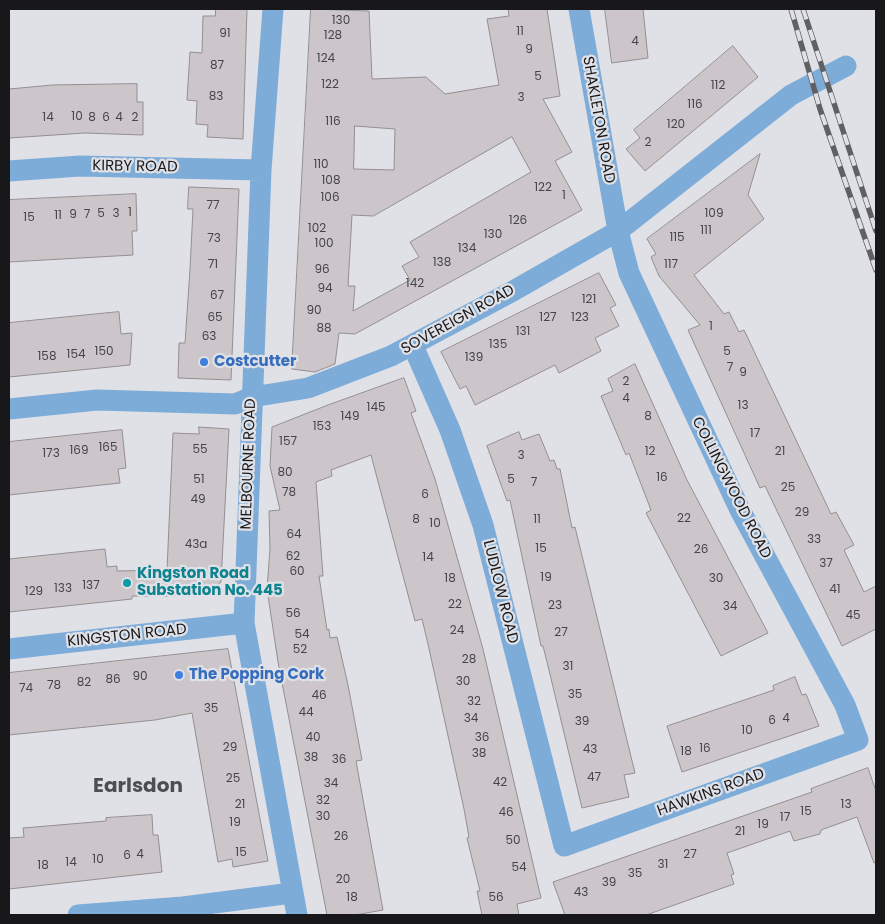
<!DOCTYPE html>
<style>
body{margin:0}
#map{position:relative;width:885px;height:924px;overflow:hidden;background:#e0e1e7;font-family:Poppins,sans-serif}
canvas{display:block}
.frame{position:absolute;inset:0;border:10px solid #18181a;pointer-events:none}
</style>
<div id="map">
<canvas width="885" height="924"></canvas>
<div class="frame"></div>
</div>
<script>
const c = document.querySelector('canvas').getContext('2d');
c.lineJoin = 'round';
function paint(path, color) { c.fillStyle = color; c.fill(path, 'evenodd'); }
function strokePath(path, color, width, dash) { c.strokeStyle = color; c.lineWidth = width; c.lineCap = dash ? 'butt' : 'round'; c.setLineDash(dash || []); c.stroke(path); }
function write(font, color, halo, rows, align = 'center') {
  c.font = font + ' Poppins,sans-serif'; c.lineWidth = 4.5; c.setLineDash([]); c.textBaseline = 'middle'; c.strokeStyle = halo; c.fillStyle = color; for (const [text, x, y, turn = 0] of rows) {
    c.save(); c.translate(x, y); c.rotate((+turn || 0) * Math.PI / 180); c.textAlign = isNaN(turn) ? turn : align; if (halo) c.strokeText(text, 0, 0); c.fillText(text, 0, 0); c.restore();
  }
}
const building = new Path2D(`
 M216,9H247L243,139L207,137L208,125L196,124L197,101L187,100L190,52L202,53L203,16H215Z
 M311,9L369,11L372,79L426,77L445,94L499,85L487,19L509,16L508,9H547L560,96L543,99L572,152L555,161L582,210L355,334L339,333L335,364L315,372L292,369ZM355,126L395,129L394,170L354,169ZM512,137L531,172L410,242L419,257L402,266L410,280L353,311L355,286H348L352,215L373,216Z
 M605,9H643L648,58L612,63Z
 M733,46L758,77L645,171L626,149L640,138L634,130Z
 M137,84V102H143V135L85,133L9,138V89L53,85Z
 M760,154L748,195L764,219L694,275L724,314L729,312L739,332L744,330L831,514L836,512L854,545L844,550L864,592L876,586V629L842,646L765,486L760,488L688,330L700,325L659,276L651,257L656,254L647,239Z
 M189,187L239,189L231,380L178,378L179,343H185L190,269L193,209H188Z
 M136,194L137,231H132L133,255L9,262V200Z
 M599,273L616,305L610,308L619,326L595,338L601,351L559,373L555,365L475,405L466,386L460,389L441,352Z
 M119,312L121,334L132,333L130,365L9,377V323Z
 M635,364L687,480L768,633L721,656L646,513L651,510L629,453L626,455L601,396L613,391L608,379Z
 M404,378L416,411L411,413L435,479L483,649L541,898L517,904L519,915H482L477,891H480L467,838L469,837L464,809L428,644L422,619L415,621L371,455L331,470L332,476L316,482L323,576H319L327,630L329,629L330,638L337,637L348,685L362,760L356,761L383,910L355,915H327L278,662L267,589L270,549L269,511L280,510L270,466L272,427L328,405Z
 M199,427L229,429L221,582L212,590L172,596H132V599L9,612V559L105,549L107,567L117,566V571L167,570L173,433L199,434Z
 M122,430L126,468L118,469L120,483L9,495V442Z
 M519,432L522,440L539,434L550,461L554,460L557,469H560L572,528L575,527L635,773L624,775L629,797L582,808L548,666L543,646H541L510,500L507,501L487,446Z
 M228,649L268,861L233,867L232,859L218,862L192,713L155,720L9,735V673Z
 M795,677L802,695L806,694L819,726L682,772L667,726L774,690L773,686Z
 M868,768L876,791V862L874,863L857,817L821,830L820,834L794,841L790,831L727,853L734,874L731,875L734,884L646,915H565L553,882L812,792L811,789Z
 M152,815L153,835H158L162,872L9,889V838L24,837L23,828L106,821V818Z`);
const minor = new Path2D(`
 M273,9L261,170L244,623L297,915
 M9,171L80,166L261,170
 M413,346L450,430L483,525L564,846L858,740L845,705L740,510L629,273L618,231L579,9
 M9,409L97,400L235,404L252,397L308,388L391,356L513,291L618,231L791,95L846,66
 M9,649L244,623
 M78,915L183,907L292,893`);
const rail = new Path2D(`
 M791,9L820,109L876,270
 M803,9L876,231`);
const markers = [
 [204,362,5,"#3f7fe0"],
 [127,583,5,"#0f9aa8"],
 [179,675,5,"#3f7fe0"]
];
const numberNames = [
 ["130",341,21],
 ["11",520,32],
 ["91",225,34],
 ["128",333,36],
 ["4",635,42],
 ["9",529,50],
 ["124",326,59],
 ["87",217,66],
 ["5",538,77],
 ["122",330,85],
 ["112",718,86],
 ["83",216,97],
 ["3",521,98],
 ["116",695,105],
 ["10",77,117],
 ["14",48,118],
 ["8",92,118],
 ["6",106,118],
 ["4",119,118],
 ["2",135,118],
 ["116",333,122],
 ["120",676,125],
 ["2",648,143],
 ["110",321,165],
 ["108",331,181],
 ["122",543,188],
 ["1",564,196],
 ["106",330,198],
 ["77",213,206],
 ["1",130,213],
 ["5",101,214],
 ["3",116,214],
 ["109",714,214],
 ["9",73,215],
 ["7",87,215],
 ["11",58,216],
 ["15",29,218],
 ["126",518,221],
 ["102",317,229],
 ["111",706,231],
 ["130",493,235],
 ["115",677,238],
 ["73",214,239],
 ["100",324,244],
 ["134",467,249],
 ["138",442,263],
 ["71",213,265],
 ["117",671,265],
 ["96",322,270],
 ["142",415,284],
 ["94",325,289],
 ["67",217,296],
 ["121",589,300],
 ["90",314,311],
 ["65",215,318],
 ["127",548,318],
 ["123",580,318],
 ["1",711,327],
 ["88",324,329],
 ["131",523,332],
 ["63",209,337],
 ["135",498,345],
 ["150",104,352],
 ["5",727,352],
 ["154",76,355],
 ["158",47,357],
 ["139",474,358],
 ["7",730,368],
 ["9",743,373],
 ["2",626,382],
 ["4",626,399],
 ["13",743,406],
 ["145",376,408],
 ["149",350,417],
 ["8",648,417],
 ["153",322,427],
 ["17",755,434],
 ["157",288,442],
 ["165",108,448],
 ["55",200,450],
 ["169",79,451],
 ["12",650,452],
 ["21",780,452],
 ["173",51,454],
 ["3",521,456],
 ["80",285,473],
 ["16",662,478],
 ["51",199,480],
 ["5",511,480],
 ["7",534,483],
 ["25",788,488],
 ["78",289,493],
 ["6",425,495],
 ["49",198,500],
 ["29",802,513],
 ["22",684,519],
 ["8",416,520],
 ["11",537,520],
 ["10",435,524],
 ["64",294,535],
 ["33",814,540],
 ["43a",196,545],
 ["15",541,549],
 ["26",701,550],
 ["62",293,557],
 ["14",428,558],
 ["37",826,564],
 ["60",297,572],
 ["19",546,578],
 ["18",450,579],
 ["30",716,579],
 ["137",91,586],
 ["133",63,589],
 ["41",835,590],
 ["129",34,592],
 ["22",455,605],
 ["23",555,606],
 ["34",730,607],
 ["56",293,614],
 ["45",853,616],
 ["24",457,631],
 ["27",561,633],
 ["54",302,635],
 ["52",300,650],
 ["28",469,660],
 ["31",568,667],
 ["90",140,677],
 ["86",113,680],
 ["30",463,682],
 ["82",84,683],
 ["78",54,686],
 ["74",26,689],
 ["35",575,695],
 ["46",319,696],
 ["32",474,702],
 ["35",211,709],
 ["44",306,713],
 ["34",471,719],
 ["4",786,719],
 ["6",772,721],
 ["39",582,722],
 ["10",747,731],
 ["40",313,738],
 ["36",482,738],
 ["29",230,748],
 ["16",705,749],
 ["43",590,750],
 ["18",686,752],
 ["38",479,754],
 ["38",311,758],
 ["36",339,760],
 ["47",594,778],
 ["25",233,779],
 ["42",500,783],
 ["34",331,784],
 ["32",323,801],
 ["21",240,805],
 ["13",846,805],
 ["15",806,812],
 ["46",506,813],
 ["30",323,817],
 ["17",785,818],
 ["19",235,823],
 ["19",763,825],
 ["21",740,832],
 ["26",341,837],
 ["50",513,841],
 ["15",241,853],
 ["4",140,855],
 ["27",690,855],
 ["6",127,856],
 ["10",98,860],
 ["14",71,863],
 ["31",663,865],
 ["18",43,866],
 ["54",519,868],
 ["35",635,874],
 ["20",343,880],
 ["39",609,883],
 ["43",581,893],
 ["18",352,898],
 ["56",496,898]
];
const streetNames = [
 ["SHAKLETON ROAD",598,120,80],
 ["KIRBY ROAD",135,167,1],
 ["SOVEREIGN ROAD",458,320,-29],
 ["MELBOURNE ROAD",249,464,-88],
 ["COLLINGWOOD ROAD",731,488,63],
 ["LUDLOW ROAD",500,592,76],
 ["KINGSTON ROAD",127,636,-6],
 ["HAWKINS ROAD",711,793,-20]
];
const shopNames = [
 ["Costcutter",214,362],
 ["The Popping Cork",189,675]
];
const cultureNames = [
 ["Kingston Road",137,574],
 ["Substation No. 445",137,591]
];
const districtNames = [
 ["Earlsdon",138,787]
];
paint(building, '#ccc6ca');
strokePath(building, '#948e92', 1);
strokePath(minor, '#7dacd8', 21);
strokePath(rail, '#5f6063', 5.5);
strokePath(rail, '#e0e1e7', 4, [11]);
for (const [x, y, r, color] of markers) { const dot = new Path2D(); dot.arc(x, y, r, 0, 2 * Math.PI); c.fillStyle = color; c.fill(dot); strokePath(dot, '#e0e1e7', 2); }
write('12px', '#454446', null, numberNames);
write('15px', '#18181a', '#e0e1e7', streetNames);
write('bold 15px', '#366cbe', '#e0e1e7', shopNames, 'left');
write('bold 15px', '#0d838f', '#e0e1e7', cultureNames, 'left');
write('bold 20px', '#4d4e53', '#e0e1e7', districtNames);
</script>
